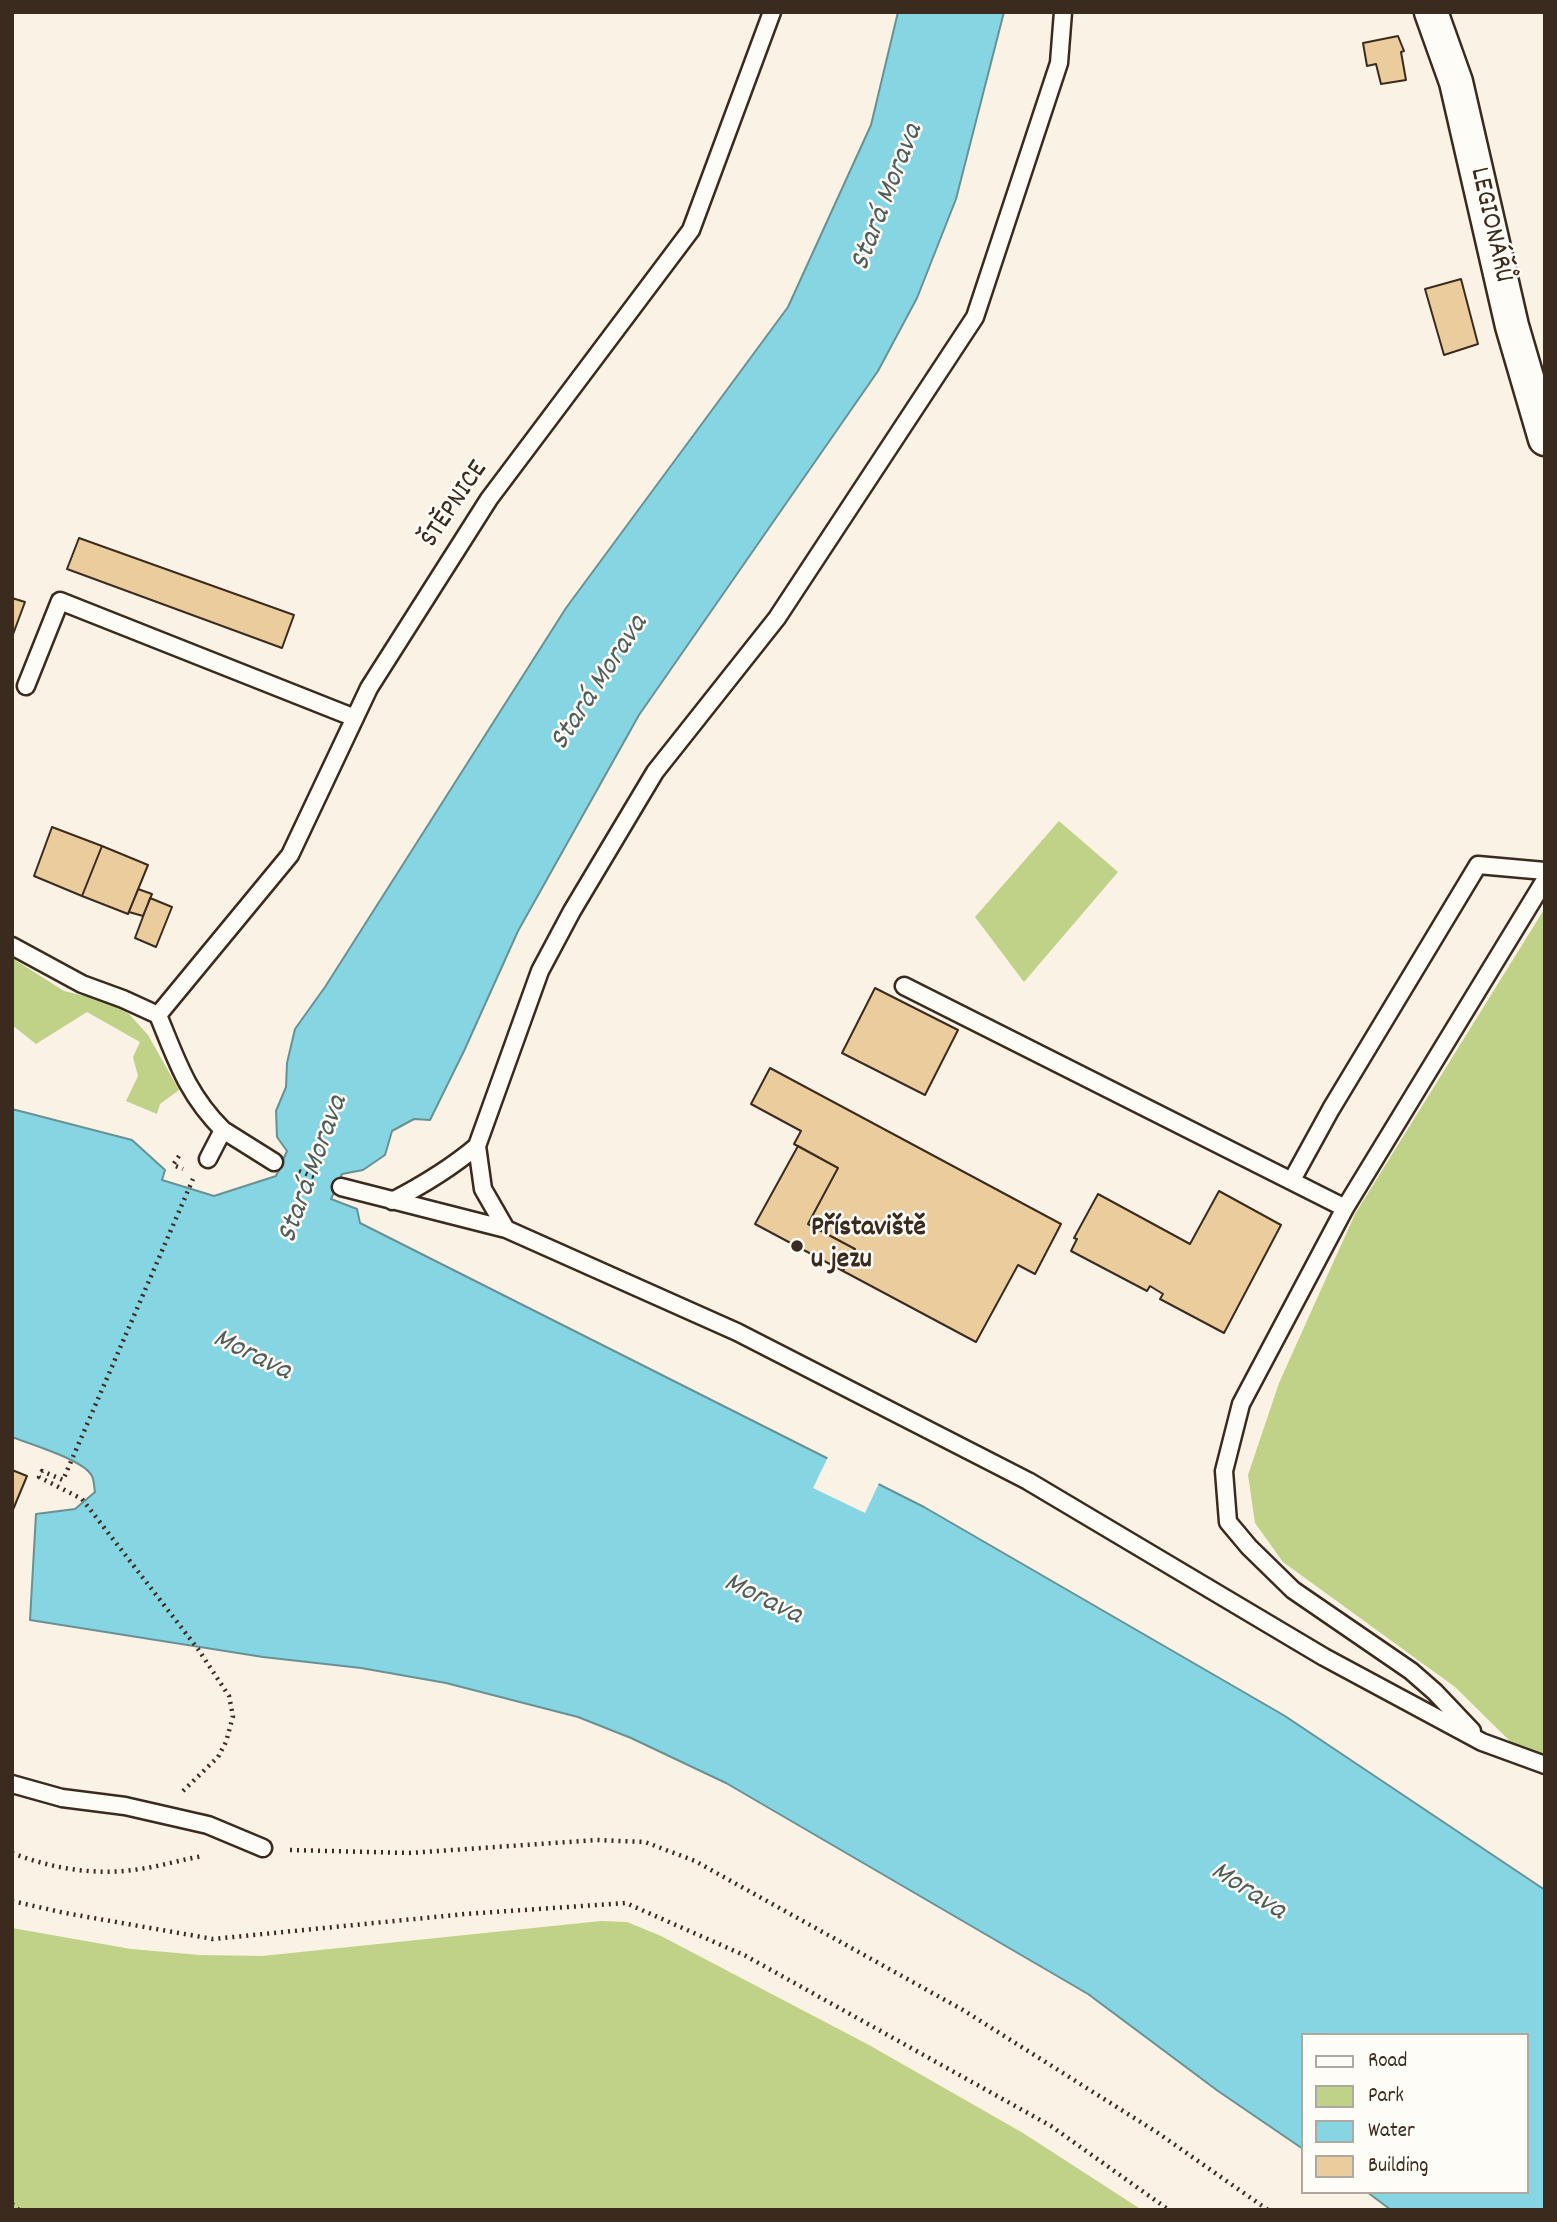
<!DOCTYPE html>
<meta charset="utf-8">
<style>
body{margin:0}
#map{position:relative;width:1557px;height:2222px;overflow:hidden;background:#f9f2e5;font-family:Dekko,sans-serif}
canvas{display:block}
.frame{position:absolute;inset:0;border:14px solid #3b2a1e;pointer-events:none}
.legend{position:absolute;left:1301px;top:2033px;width:228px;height:161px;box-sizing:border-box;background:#fdfcf7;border:2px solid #afa8a0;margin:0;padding:9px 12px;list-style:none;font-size:21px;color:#3b2a1e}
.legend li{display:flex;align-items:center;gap:14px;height:35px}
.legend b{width:35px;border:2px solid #afa8a0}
</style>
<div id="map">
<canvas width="1557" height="2222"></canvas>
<div class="frame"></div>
<ul class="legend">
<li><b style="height:9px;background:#fdfcf7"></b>Road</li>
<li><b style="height:19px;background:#bfd287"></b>Park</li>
<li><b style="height:19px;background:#86d5e2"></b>Water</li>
<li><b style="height:19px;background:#eacc9d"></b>Building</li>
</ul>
</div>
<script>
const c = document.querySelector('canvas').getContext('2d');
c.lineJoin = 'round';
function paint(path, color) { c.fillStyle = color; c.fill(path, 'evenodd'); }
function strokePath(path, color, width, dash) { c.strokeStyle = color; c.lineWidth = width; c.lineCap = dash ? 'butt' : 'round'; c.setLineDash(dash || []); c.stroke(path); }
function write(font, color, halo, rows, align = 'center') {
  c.font = font + ' Dekko,sans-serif'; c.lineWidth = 5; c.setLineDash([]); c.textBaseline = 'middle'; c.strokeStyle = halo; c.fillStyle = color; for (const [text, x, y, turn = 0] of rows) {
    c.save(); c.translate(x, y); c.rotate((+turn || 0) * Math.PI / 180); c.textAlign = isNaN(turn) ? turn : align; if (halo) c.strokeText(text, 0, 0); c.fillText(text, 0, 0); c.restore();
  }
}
const green = new Path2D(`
 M1059,821L1118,872L1024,982L975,917Z
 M1545,908V1757L1517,1748L1455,1687L1283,1562L1255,1523L1248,1475L1279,1383L1355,1214Z
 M12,958L64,991L109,1002L129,1014L148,1035L179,1090L160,1104L157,1114L126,1101L138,1076L133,1057L140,1042L87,1012L36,1044L12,1025Z
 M601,1921L627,1922L661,1936L869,2045L1023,2133L1142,2210H12V1928L131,1949L200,1955L262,1956Z`);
const water = new Path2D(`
 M898,12H1004L956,199L917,298L878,371L639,715L518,931L464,1051L430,1120L414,1119L392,1131L385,1155L363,1170L342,1174L331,1199L357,1209L360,1223L924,1507L1285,1716L1545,1890V2210H1391L1367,2192H1527V2035H1303V2149L1218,2091L1088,1994L726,1783L631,1738L578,1717L446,1683L361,1668L263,1657L30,1620L36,1514L75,1509L95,1492C94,1487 94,1480 92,1476C84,1460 30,1444 12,1437V1109L132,1140L165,1170L162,1180L214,1196L276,1176L287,1151L277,1137L276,1111L286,1087L287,1063L295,1029L325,987L566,608L788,307L871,125Z`);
const pier = new Path2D(`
 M829,1455L880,1481L865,1513L813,1488Z`);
const building = new Path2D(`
 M1398,36L1404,51L1401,52L1406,80L1381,84L1376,64L1367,66L1363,43Z
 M1461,279L1478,344L1444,355L1425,289Z
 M79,538L294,615L282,648L67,569Z
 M12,598L25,602L12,637Z
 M52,827L102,846L82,896L34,876Z
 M102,846L148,865L128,914L82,896Z
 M138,889L152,894L143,916L129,912Z
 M150,898L172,907L156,947L135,938Z
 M875,988L958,1030L925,1095L842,1053Z
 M770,1068L1061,1224L1035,1274L1018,1265L976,1342L843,1271L855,1249L808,1224L838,1168L794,1144L801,1131L751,1104Z
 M798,1146L838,1168L808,1224L855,1249L843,1271L755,1224Z
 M1219,1191L1281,1225L1224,1333L1160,1299L1163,1294L1150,1286L1147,1291L1071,1251L1077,1239L1074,1238L1098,1194L1190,1244Z
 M12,1470L27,1476L12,1512Z`);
const path = new Path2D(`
 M179,1156L173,1165L183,1169
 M299,1171L317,1178
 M183,1791L218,1757L226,1742L233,1716L229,1696L198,1649L82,1499L39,1477L42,1471L63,1480L193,1179
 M290,1850L409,1853L597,1840L645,1842L695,1861L963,2010L1158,2133L1268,2210
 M12,1853C53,1869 97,1876 140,1869C162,1866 183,1859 204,1856
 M12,1901L65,1913L213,1939L465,1914L626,1903L746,1956L1051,2126L1169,2210
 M12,2204L19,2210`);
const service = new Path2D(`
 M26,686L60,601L355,718
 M12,946L82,984L123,999L158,1015C177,1061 187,1094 223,1130L208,1159
 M904,986L1345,1208L1545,880
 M158,1015L290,855L369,688L489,499L691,230L772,12
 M223,1130L274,1162
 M1292,1180L1331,1109L1478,865L1545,871
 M341,1187L506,1229L737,1332L1028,1481L1324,1657L1482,1742L1545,1765
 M392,1201C423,1185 451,1168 477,1146
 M1345,1208L1241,1404L1224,1471L1228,1522L1249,1547L1293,1590L1411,1671L1435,1692L1472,1731
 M506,1229L483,1189L477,1146L540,971L572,911L655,772L777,618L975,317L1059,63L1063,12
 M12,1784L62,1798L125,1806L208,1825L263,1848`);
const minor = new Path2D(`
 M1431,12L1456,82L1512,326L1545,439`);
const markers = [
 [797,1246,7,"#3b2a1e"]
];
const streetNames = [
 ["LEGIONÁŘŮ",1489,225,77],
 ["ŠTĚPNICE",456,505,-56]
];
const poiNames = [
 ["Přístaviště",811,1230],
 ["u jezu",811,1262]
];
const waterNames = [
 ["Stará Morava",889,198,-69],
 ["Stará Morava",601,684,-57],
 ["Stará Morava",315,1170,-70],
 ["Morava",251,1357,26],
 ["Morava",762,1601,26],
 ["Morava",1247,1893,33]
];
paint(green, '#bfd287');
paint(water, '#86d5e2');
strokePath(water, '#689194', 2);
paint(pier, '#f9f2e5');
paint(building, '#eacc9d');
strokePath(building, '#3b2a1e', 2);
strokePath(service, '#3b2a1e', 21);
strokePath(minor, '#3b2a1e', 37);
strokePath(path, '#3b2a1e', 4.5, [2, 5]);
strokePath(service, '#fdfcf7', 16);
strokePath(minor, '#fdfcf7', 32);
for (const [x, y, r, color] of markers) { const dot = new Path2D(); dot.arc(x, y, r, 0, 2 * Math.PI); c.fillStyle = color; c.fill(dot); strokePath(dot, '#fdfcf7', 2.5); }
write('28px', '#3b2a1e', '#fdfcf7', streetNames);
write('bold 28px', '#3b2a1e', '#fdfcf7', poiNames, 'left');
write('italic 30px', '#525d59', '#fdfcf7', waterNames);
</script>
